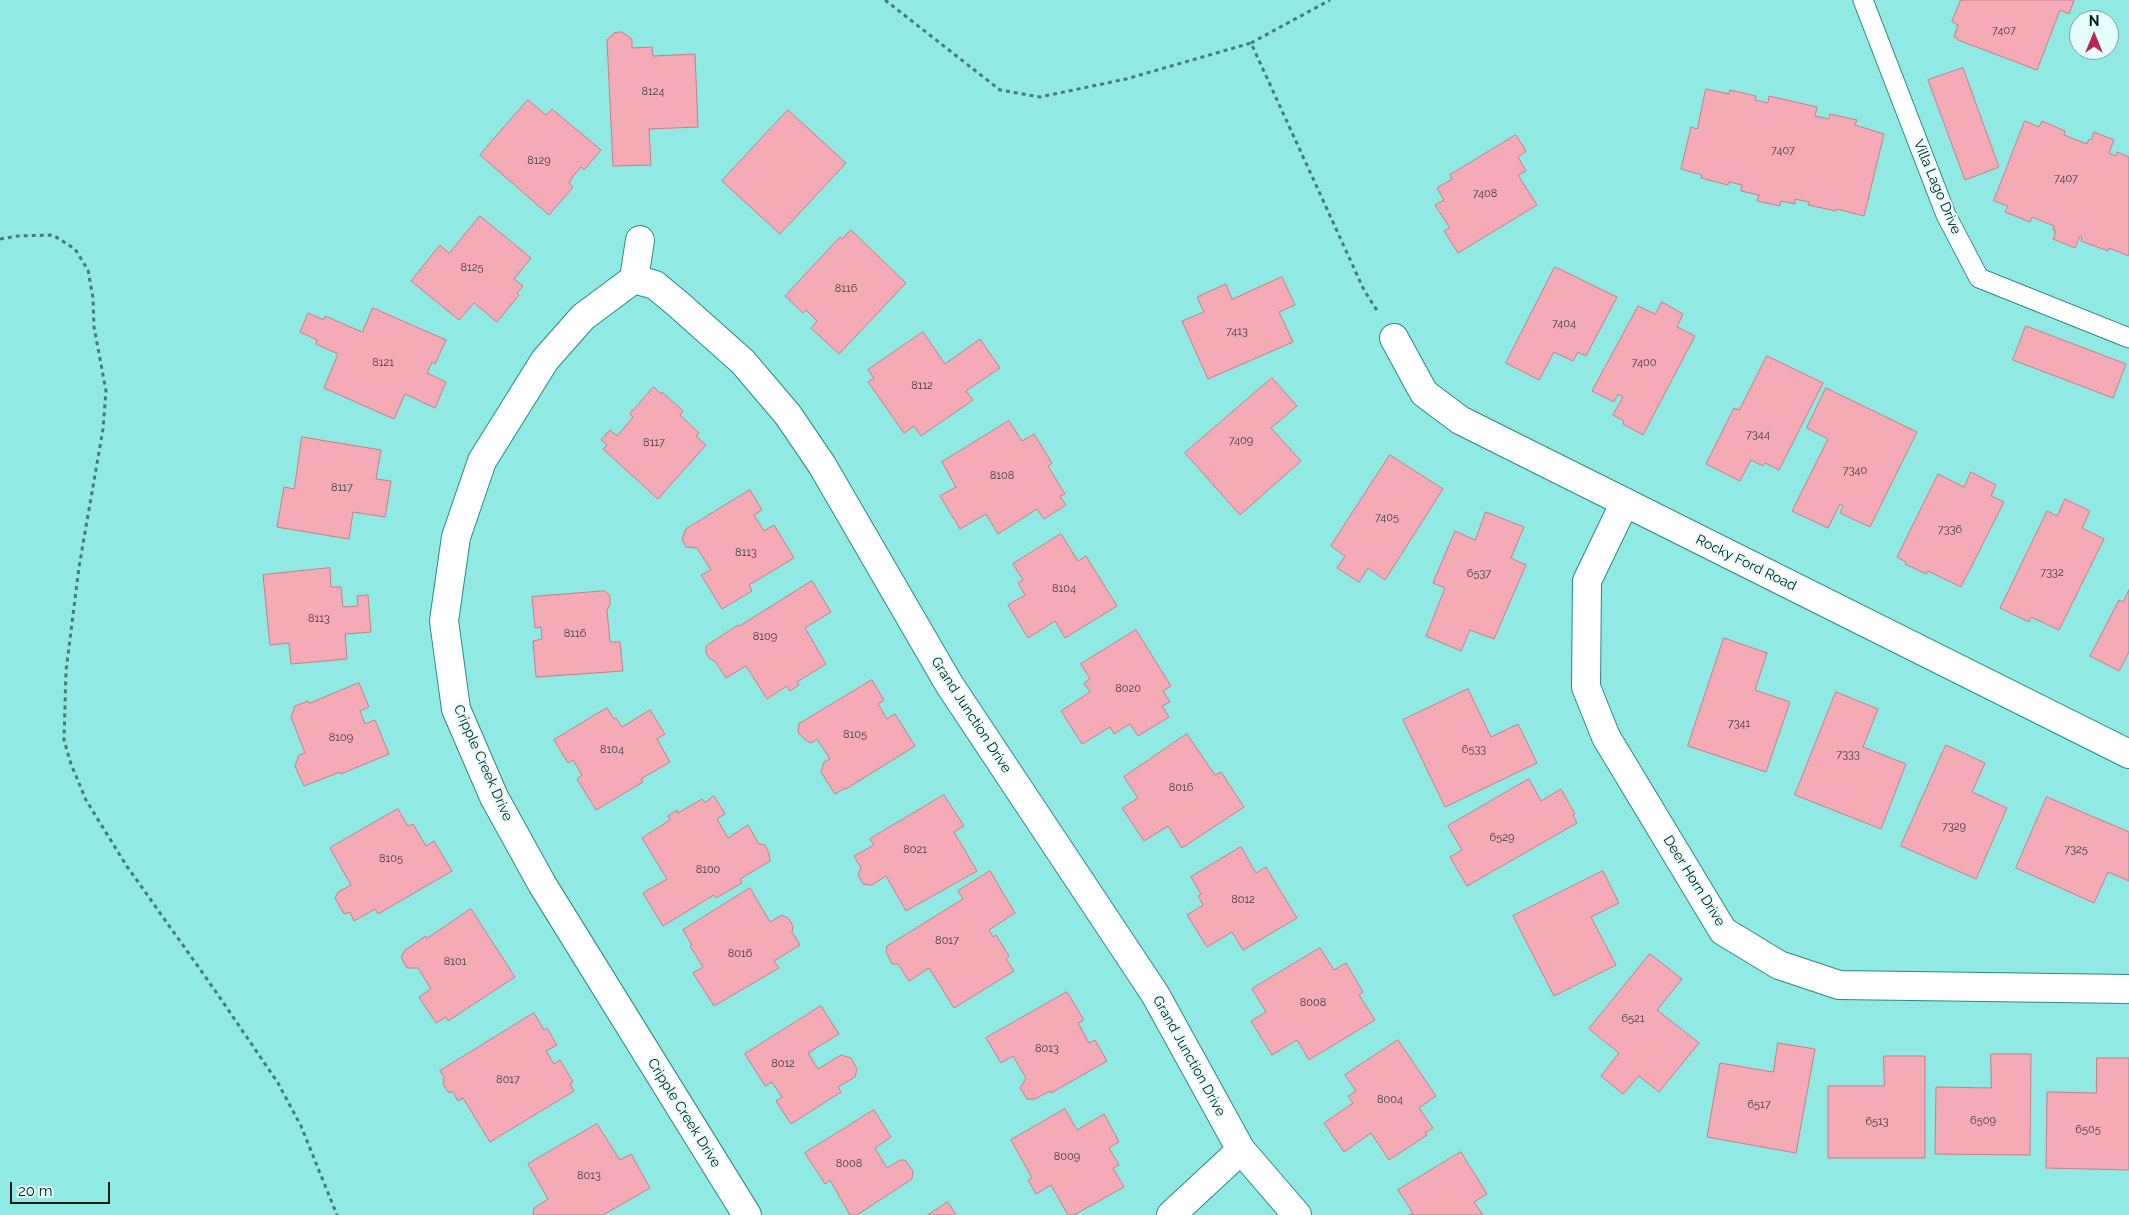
<!DOCTYPE html>
<style>
body{margin:0}
#map{position:relative;width:2129px;height:1215px;overflow:hidden;background:#90e9e2;font-family:Raleway,sans-serif}
canvas{display:block}
.north{position:absolute;left:2069px;top:10px;width:50px;height:50px;box-sizing:border-box;background:#e5fdfb;border:1px solid #89a2a0;border-radius:50%;rotate:0deg;font-size:14px;font-weight:700;line-height:20px;text-align:center;color:#001917}
.north::after{content:'';display:block;margin:auto;width:18px;height:22px;background:#b82852;clip-path:polygon(50% 0,100% 100%,50% 72%,0 100%)}
.scale{position:absolute;left:10px;top:1182px;width:100px;height:22px;box-sizing:border-box;border:2px solid #001917;border-top:0;padding-left:6px;font-size:15px;line-height:18px;white-space:nowrap;color:#001917;-webkit-text-stroke:4px #e5fdfb;paint-order:stroke}
</style>
<div id="map">
<canvas width="2129" height="1215"></canvas>
<div class="north">N</div>
<div class="scale">20 m</div>
</div>
<script>
const c = document.querySelector('canvas').getContext('2d');
c.lineJoin = 'round';
function paint(path, color) { c.fillStyle = color; c.fill(path, 'evenodd'); }
function strokePath(path, color, width, dash) { c.strokeStyle = color; c.lineWidth = width; c.lineCap = dash ? 'butt' : 'round'; c.setLineDash(dash || []); c.stroke(path); }
function write(font, color, halo, rows, align = 'center') {
  c.font = font + ' Raleway,sans-serif'; c.lineWidth = 4; c.setLineDash([]); c.textBaseline = 'middle'; c.strokeStyle = halo; c.fillStyle = color; for (const [text, x, y, turn = 0] of rows) {
    c.save(); c.translate(x, y); c.rotate((+turn || 0) * Math.PI / 180); c.textAlign = isNaN(turn) ? turn : align; if (halo) c.strokeText(text, 0, 0); c.fillText(text, 0, 0); c.restore();
  }
}
const building = new Path2D(`
 M1961,0H2074L2069,14L2060,10L2037,70L1958,40V39L1954,37L1958,25L1952,22Z
 M622,32L632,39V48L652,47L653,56L695,54L698,127L649,129L651,165L613,166L607,40L614,33Z
 M1963,68L1999,167L1965,180L1928,80Z
 M1706,89L1729,94L1730,90L1756,96L1755,100L1768,103L1769,96L1817,107L1815,116L1829,119L1830,114L1857,120L1855,125L1884,134L1864,216L1837,209L1836,211L1808,205L1809,202L1795,199V204L1781,201L1780,206L1757,201L1759,195L1741,191L1742,185L1729,182L1728,185L1701,178L1702,175L1681,169L1691,127L1697,129Z
 M528,100L546,115L552,109L601,150L584,170L581,167L574,175L569,183L573,187L549,215L480,155Z
 M788,110L846,163L780,234L722,181Z
 M2025,121L2039,127L2042,121L2065,131L2064,135L2087,144L2089,139L2091,140L2094,132L2114,140L2109,153L2116,156L2117,152L2129,157V256L2109,248L2108,251L2081,241L2082,237L2080,236L2075,248L2053,239L2056,231L2053,230L2054,226L2032,217L2030,222L2005,212L2008,206L1994,201Z
 M1516,135L1526,151L1518,157L1526,171L1518,175L1537,205L1458,253L1444,231L1450,228L1435,205L1444,200L1437,188L1452,179L1450,175Z
 M480,216L531,258L514,279L523,286L517,293L519,295L497,322L474,303L459,320L411,281L440,245L449,253Z
 M851,230L906,283L839,354L811,328L817,321L806,310L803,313L785,296L840,237L842,239Z
 M1555,267L1617,297L1586,356L1578,352L1573,361L1554,352L1539,380L1506,363Z
 M1282,277L1295,305L1279,312L1293,342L1208,379L1182,321L1204,312L1197,297L1226,284L1232,299Z
 M1662,302L1683,314L1677,327L1695,336L1643,435L1623,424L1624,421L1613,415L1623,397L1618,394L1614,402L1592,391L1638,306L1655,314Z
 M373,308L446,340L435,364L432,362L427,373L446,382L435,408L405,394L394,419L324,388L338,354L316,344L317,340L300,332L308,313L324,320L325,316L362,332Z
 M2026,326L2126,364L2113,398L2013,360Z
 M923,332L945,364L980,339L1000,368L966,391L973,400L921,436L914,426L904,433L868,382L874,378L868,370Z
 M1767,356L1823,383L1779,470L1765,463L1763,466L1751,460L1740,481L1706,464L1734,408L1739,410Z
 M1272,378L1297,406L1271,428L1301,461L1240,515L1185,453Z
 M654,387L661,394L662,392L683,411L680,415L699,433L696,436L706,445L658,499L603,449L607,445L601,440L610,430L617,436L633,417L630,414Z
 M1826,388L1917,432L1870,527L1840,513L1843,506L1840,504L1828,528L1792,511L1828,439L1807,428Z
 M1009,421L1022,441L1034,434L1052,463L1048,466L1065,494L1060,496L1066,505L1044,519L1037,509L998,534L986,514L960,529L940,496L956,487L942,462Z
 M302,437L381,450L376,479L391,481L385,517L353,512L349,539L277,527L284,487L294,489Z
 M1390,455L1443,489L1385,580L1368,568L1359,582L1337,568L1345,556L1331,546Z
 M1971,472L1996,485L1991,496L2004,502L1961,587L1928,571L1926,574L1905,564L1906,562L1897,557L1938,474L1964,487Z
 M750,490L762,510L754,515L764,531L774,525L794,558L749,585L752,591L722,609L701,575L711,570L697,548L686,547L682,539L686,529Z
 M2065,499L2090,511L2082,528L2104,539L2059,630L2031,617L2029,622L2000,608L2047,511L2057,516Z
 M1486,512L1524,527L1511,558L1526,565L1494,639L1470,630L1461,651L1426,636L1445,588L1433,583L1455,531L1475,540Z
 M1061,534L1078,561L1086,556L1117,606L1065,638L1055,621L1028,638L1008,605L1025,595L1018,583L1023,580L1013,564Z
 M330,568L331,587H341L343,607L358,606L357,596L368,595L371,632L345,634L347,659L291,664L289,643L270,645L263,575Z
 M812,581L831,612L805,628L826,664L797,682L799,685L790,691L787,686L767,699L746,666L726,678L715,661L710,659L706,653V646L738,625L739,626Z
 M2129,590V652L2119,671L2090,656L2119,600L2123,602Z
 M605,591L610,596V605L607,610L610,642H620L623,671L536,677L533,641L542,639L541,627L535,628L532,597Z
 M1136,630L1171,686L1163,691L1170,702L1162,706L1169,717L1138,736L1130,724L1114,734L1110,727L1082,744L1061,711L1090,692L1084,683L1090,679L1081,664Z
 M1724,638L1767,653L1755,690L1790,702L1766,772L1688,746Z
 M872,680L884,700L878,704L887,719L895,714L915,746L846,789L845,788L835,794L821,772L824,762L830,759L817,739L811,743L804,739L798,732L799,724Z
 M359,683L369,707L360,711L365,724L375,720L389,754L341,774L340,772L304,786L295,766L299,755L305,753L291,717L295,706L308,701L309,703Z
 M1468,689L1491,737L1518,724L1537,763L1445,807L1403,720Z
 M1836,692L1878,709L1863,747L1906,764L1881,829L1795,795Z
 M607,708L614,719L616,718L622,727L650,710L665,734L657,739L670,762L641,779L643,782L596,810L577,779L582,775L573,760L568,763L554,740Z
 M1187,734L1215,775L1221,772L1244,807L1182,848L1168,826L1144,841L1122,808L1138,798L1124,777Z
 M1946,745L1985,763L1972,792L2007,808L1976,879L1901,846Z
 M1529,779L1541,801L1561,789L1575,814L1573,815L1577,823L1467,886L1450,857L1462,850L1448,826Z
 M944,795L964,826L954,832L977,871L906,911L886,876L872,885L863,884L858,875L861,868L854,856L874,845L870,839Z
 M714,796L725,814L717,819L728,838L748,825L759,844L765,845L769,854L770,861L740,879L742,883L716,898L714,895L663,926L643,893L667,879L642,838L670,820L668,816L677,810L678,813L702,799L705,802Z
 M2047,797L2129,832V881L2108,872L2094,903L2016,868Z
 M398,809L408,826L413,824L426,846L434,841L452,871L378,914L375,909L354,921L350,912L344,914L335,898L338,892L351,885L330,848Z
 M1241,847L1256,873L1266,867L1297,918L1243,950L1232,932L1207,947L1187,915L1203,905L1198,896L1201,894L1191,877Z
 M990,871L1015,913L989,930L993,937L996,935L1009,956L1006,959L1014,971L954,1008L929,968L909,981L898,964H892L886,952L887,946L963,899L958,891Z
 M1603,871L1619,903L1591,917L1616,965L1554,996L1513,916Z
 M750,888L770,922L782,915L789,919L793,926L792,932L800,945L774,961L779,968L714,1006L693,973L703,967L690,946L692,945L683,930Z
 M471,909L515,977L448,1021L446,1017L436,1023L419,997L431,989L418,968H407L401,957L405,950L426,936L427,938Z
 M1320,948L1334,970L1346,963L1363,992L1359,995L1375,1020L1309,1060L1297,1040L1272,1055L1251,1021L1266,1012L1252,989Z
 M1650,954L1682,979L1657,1010L1699,1043L1659,1092L1639,1076L1623,1094L1601,1076L1619,1053L1589,1029Z
 M1067,992L1084,1020L1078,1023L1089,1043L1095,1040L1107,1061L1051,1093L1050,1091L1035,1099H1027L1020,1088L1026,1078L1013,1056L1001,1063L986,1038Z
 M821,1006L839,1034L808,1053L818,1069L841,1055L851,1058L857,1069L855,1077L838,1087L841,1092L791,1124L776,1101L782,1097L772,1082L765,1086L745,1054Z
 M534,1013L544,1030L547,1028L557,1045L546,1051L554,1064L560,1060L573,1082L570,1084L574,1091L490,1142L463,1098L458,1101L453,1092H448L443,1084L444,1077L440,1071Z
 M1398,1040L1436,1096L1419,1108L1433,1128L1425,1133L1427,1135L1389,1160L1371,1133L1344,1152L1324,1123L1353,1103L1348,1096L1356,1091L1345,1075Z
 M1778,1043L1815,1049L1796,1153L1707,1137L1720,1063L1773,1072Z
 M1991,1054H2031L2030,1155L1935,1154L1936,1087L1991,1088Z
 M1884,1056H1925V1158H1828V1086H1884Z
 M2097,1058H2129V1170L2046,1168L2047,1092L2096,1093Z
 M1065,1109L1077,1130L1104,1114L1119,1142L1109,1148L1119,1165L1113,1168L1124,1187L1074,1215H1068L1051,1185L1036,1194L1028,1180L1032,1178L1011,1140Z
 M874,1110L891,1137L875,1148L887,1168L900,1160H905L913,1171L912,1179L857,1215H850L830,1180L825,1184L805,1153Z
 M597,1124L620,1160L631,1154L650,1188L603,1215H533L534,1208L548,1199L528,1164Z
 M1461,1152L1487,1194L1474,1202L1483,1215H1409L1413,1213L1398,1190Z
 M948,1202L956,1215H928Z`);
const path = new Path2D(`
 M885,0L1000,90L1040,97L1126,79L1251,43L1364,290L1378,312
 M1251,43L1330,0
 M0,239L18,236L53,235L75,249L88,270L93,298L94,327L106,391L103,429L79,567L66,671L64,740L71,764L86,800L126,865L214,989L278,1083L301,1126L337,1215`);
const lane = new Path2D(`
 M1863,0L1946,215L1979,278L2129,338`);
const street = new Path2D(`
 M634,279L655,285L679,305L743,362L788,415L822,465L949,684L1155,994L1241,1150L1297,1215
 M634,279L583,317L545,360L482,461L456,537L444,621L456,709L494,797L542,884L747,1215
 M634,279L640,240
 M1394,338L1424,393L1460,420L2129,754
 M1625,502L1587,581L1586,687L1606,737L1723,931L1779,965L1839,985L2129,989
 M1171,1215L1241,1150`);
const numberNames = [
 ["7407",2004,31],
 ["8124",653,92],
 ["7407",1783,151],
 ["8129",539,161],
 ["7407",2066,179],
 ["7408",1485,194],
 ["8125",472,268],
 ["8116",846,289],
 ["7404",1564,324],
 ["7413",1237,332],
 ["8121",383,363],
 ["7400",1644,363],
 ["8112",922,386],
 ["7344",1758,435],
 ["7409",1241,441],
 ["8117",654,443],
 ["7340",1855,471],
 ["8108",1002,476],
 ["8117",342,488],
 ["7405",1387,518],
 ["7336",1950,530],
 ["8113",746,553],
 ["7332",2052,573],
 ["6537",1479,574],
 ["8104",1064,589],
 ["8113",319,619],
 ["8116",575,634],
 ["8109",765,637],
 ["8020",1128,689],
 ["7341",1739,724],
 ["8105",855,735],
 ["8109",341,738],
 ["8104",612,750],
 ["6533",1474,750],
 ["7333",1848,755],
 ["8016",1181,788],
 ["7329",1954,827],
 ["6529",1502,838],
 ["8021",915,850],
 ["7325",2076,850],
 ["8105",391,859],
 ["8100",708,870],
 ["8012",1243,900],
 ["8017",947,941],
 ["8016",740,954],
 ["8101",455,962],
 ["8008",1313,1003],
 ["6521",1633,1019],
 ["8013",1047,1049],
 ["8012",783,1064],
 ["8017",508,1080],
 ["8004",1390,1100],
 ["6517",1759,1105],
 ["6509",1983,1121],
 ["6513",1877,1122],
 ["6505",2088,1130],
 ["8009",1067,1157],
 ["8008",849,1164],
 ["8013",589,1176]
];
const streetNames = [
 ["Villa Lago Drive",1937,187,67],
 ["Rocky Ford Road",1746,563,26],
 ["Grand Junction Drive",971,715,57],
 ["Cripple Creek Drive",483,763,66],
 ["Deer Horn Drive",1694,881,58],
 ["Grand Junction Drive",1189,1056,61],
 ["Cripple Creek Drive",684,1113,58]
];
paint(building, '#f4abb6');
strokePath(building, '#c57f8a', 1);
strokePath(lane, '#2a8a84', 21);
strokePath(street, '#2a8a84', 30);
strokePath(path, '#457d79', 3, [4, 4]);
strokePath(lane, '#fff', 19);
strokePath(street, '#fff', 28);
write('11px', '#3d3e3f', null, numberNames);
write('14px', '#001917', '#e5fdfb', streetNames);
</script>
